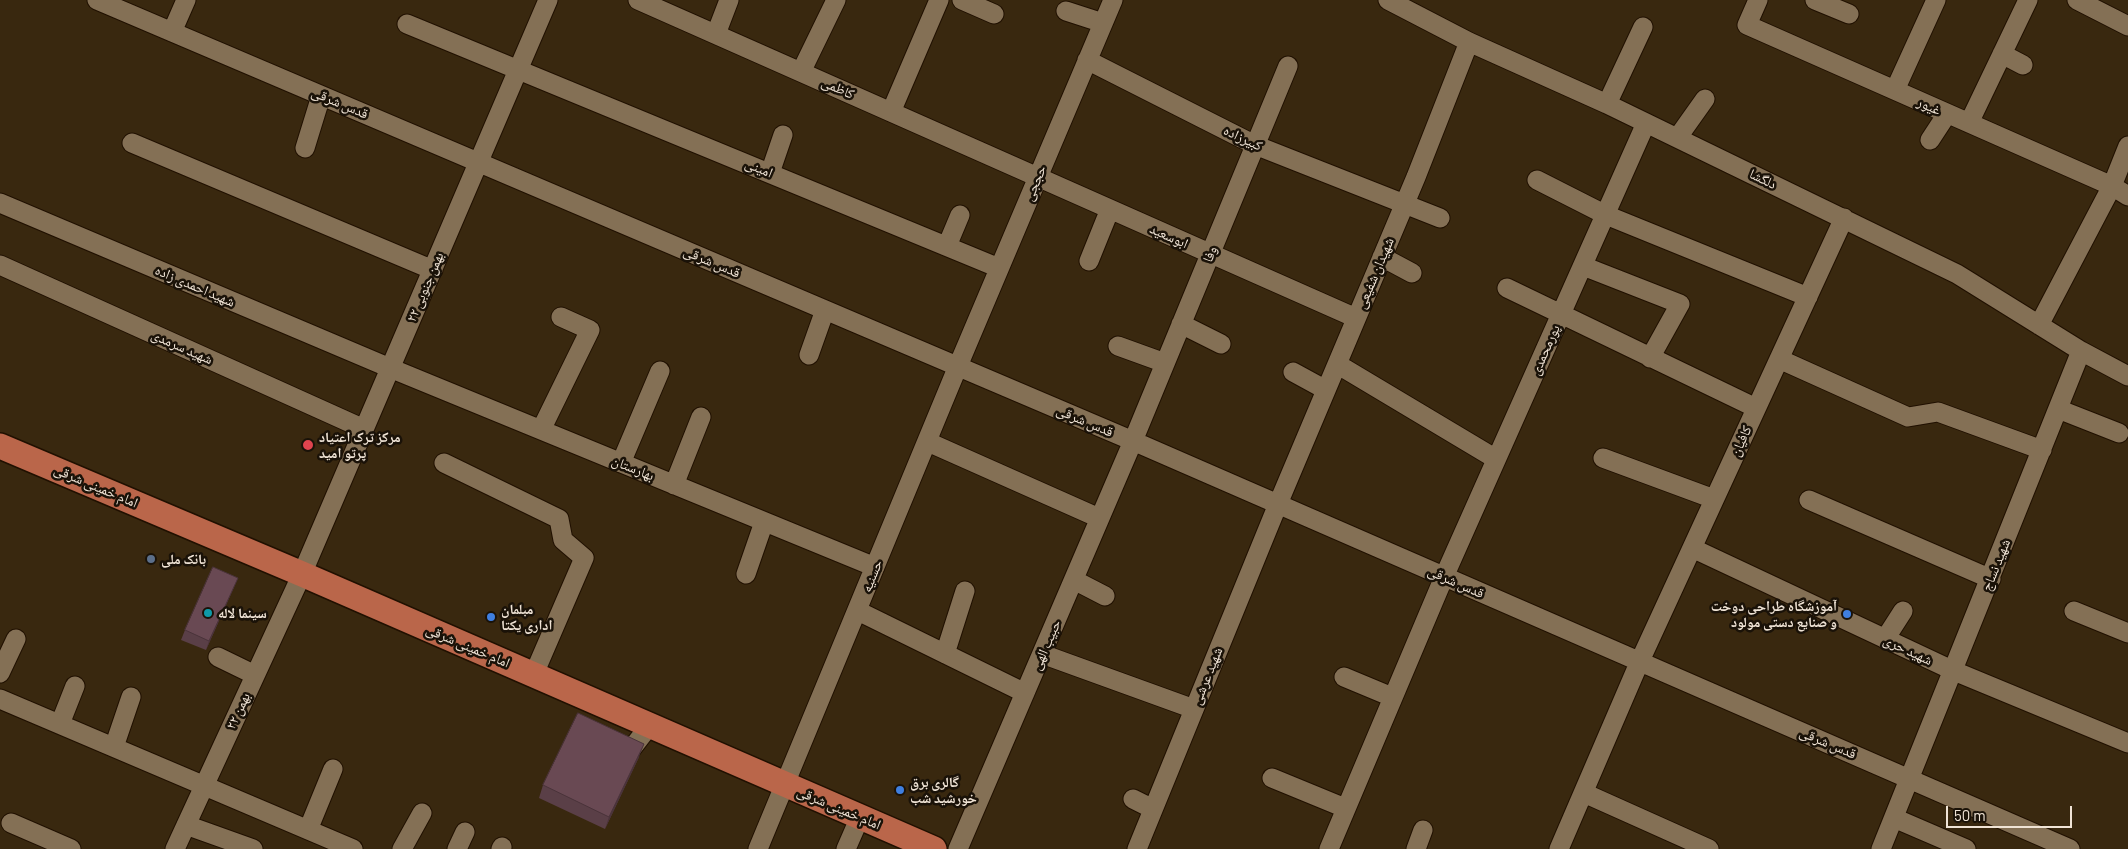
<!DOCTYPE html>
<meta charset="utf-8">
<style>
body{margin:0}
#map{position:relative;width:2128px;height:849px;overflow:hidden;background:#39280f;font-family:Barlow,sans-serif}
canvas{display:block}
.scale{position:absolute;left:1946px;top:806px;width:126px;height:22px;box-sizing:border-box;border:2px solid #f0e4d6;border-top:0;padding-left:6px;font-size:15px;line-height:18px;white-space:nowrap;color:#f0e4d6;-webkit-text-stroke:4px #1a1208;paint-order:stroke}
</style>
<div id="map">
<canvas width="2128" height="849"></canvas>
<div class="scale">50 m</div>
</div>
<script>
const c = document.querySelector('canvas').getContext('2d');
c.lineJoin = 'round';
function strokePath(path, color, width, dash) { c.strokeStyle = color; c.lineWidth = width; c.lineCap = dash ? 'butt' : 'round'; c.setLineDash(dash || []); c.stroke(path); }
function paint(path, color) { c.fillStyle = color; c.fill(path, 'evenodd'); }
function write(font, color, halo, rows, align = 'center') {
  c.font = font + ' Barlow,"Noto Naskh Arabic",sans-serif'; c.lineWidth = 5; c.setLineDash([]); c.textBaseline = 'middle'; c.strokeStyle = halo; c.fillStyle = color; for (const [text, x, y, turn = 0] of rows) {
    c.save(); c.translate(x, y); c.rotate((+turn || 0) * Math.PI / 180); c.textAlign = isNaN(turn) ? turn : align; if (halo) c.strokeText(text, 0, 0); c.fillText(text, 0, 0); c.restore();
  }
}
const minor = new Path2D(`
 M97,0L1133,441L2070,849
 M638,0L1356,318
 M962,0L994,14
 M1388,0L1469,42L1607,104L1957,274L2081,351L2128,376
 M1758,0L1747,25L2112,186L2128,196
 M1815,0L1849,14
 M2077,0L2128,26
 M1066,11L1103,23
 M407,24L999,268
 M172,32L186,0
 M716,34L729,0
 M2002,54L2023,65
 M1087,60L1255,145L1440,218
 M801,72L836,0
 M1895,90L1936,0
 M1607,104L1643,27
 M891,112L939,0
 M1969,123L2028,0
 M1678,137L1705,99
 M1930,140L1947,114
 M132,143L433,270
 M305,148L321,96
 M770,173L783,135
 M1537,180L1606,215L1808,297
 M0,203L390,368L875,567
 M947,246L960,215
 M1382,257L1412,273
 M1089,261L1110,209
 M0,265L364,429
 M1583,266L1680,304L1650,358
 M1507,288L1756,408
 M1181,324L1221,344
 M2039,325L2112,186L2128,146
 M1118,346L1165,363
 M809,355L825,310
 M1779,359L1908,417L1938,412L2042,450
 M1337,364L1496,459
 M1293,372L1326,390
 M2058,409L2119,433
 M541,430L590,330L561,317
 M928,442L1099,518
 M1603,458L1714,499
 M444,463L559,519L563,540L584,558L534,674
 M621,463L660,371
 M674,485L701,417
 M1809,500L1991,579
 M1692,548L1954,671L2128,743
 M746,574L764,522
 M1074,580L1105,596
 M858,611L1025,693
 M2074,611L2128,633
 M1885,639L1903,611
 M945,654L965,591
 M1042,654L1194,709
 M218,657L255,675
 M0,673L16,639
 M1344,677L1392,697
 M0,699L353,849
 M60,724L75,686
 M114,747L131,697
 M624,763L629,752L650,725
 M1272,778L1345,808
 M1584,793L1709,849
 M1133,799L1153,809
 M1894,818L1966,849
 M11,823L71,849
 M186,825L253,849
 M308,830L333,769
 M175,849L302,574L548,0
 M402,849L422,813
 M457,849L465,832
 M501,849L502,847
 M758,849L958,366L1113,0
 M846,849L860,817
 M958,849L1133,441L1288,66
 M1137,849L1278,504L1416,177L1469,42
 M1329,849L1444,577L1646,123
 M1416,849L1423,830
 M1559,849L1639,663L1844,218
 M1881,849L2081,351`);
const major = new Path2D(`
 M0,446L302,574L934,849`);
const wall = new Path2D(`
 M234,587L206,650L181,640L185,630Z
 M639,757L605,829L539,798L543,785Z`);
const shadedWall = new Path2D(`
 M238,578L206,650L209,641Z
 M644,744L639,757L605,829L609,817Z`);
const building = new Path2D(`
 M213,567L238,578L209,641L185,630Z
 M578,713L644,744L609,817L543,785Z`);
const markers = [
 [308,445,6,"#e0444e"],
 [151,559,5,"#5c6f8a"],
 [208,613,5,"#0f9aa8"],
 [1847,614,5,"#3f7fe0"],
 [491,617,5,"#3f7fe0"],
 [900,790,5,"#3f7fe0"]
];
const streetNames = [
 ["کاظمی",838,88,24],
 ["قدس شرقی",340,103,23],
 ["غیور",1929,106,24],
 ["کبیرزاده",1243,138,25],
 ["امینی",759,168,23],
 ["دلگشا",1763,179,26],
 ["حججی",1035,183,-67],
 ["ابوسعید",1169,236,24],
 ["وفا",1210,254,-68],
 ["قدس شرقی",712,262,23],
 ["شهیدان شفیعی",1375,273,-67],
 ["شهید احمدی زاده",195,286,23],
 ["۲۲ بهمن جنوبی",425,287,-67],
 ["شهید سرمدی",182,347,24],
 ["پورمحمدی",1545,350,-66],
 ["قدس شرقی",1085,421,23],
 ["کافیان",1741,441,-65],
 ["بهارستان",633,468,22],
 ["امام خمینی شرقی",96,486,23],
 ["شهید نساج",1996,565,-68],
 ["حسنیه",872,576,-68],
 ["قدس شرقی",1456,582,24],
 ["حبیب الهی",1046,645,-66],
 ["امام خمینی شرقی",468,646,23],
 ["شهید حری",1908,650,25],
 ["شهید عرشی",1207,676,-68],
 ["۲۲ بهمن",238,711,-65],
 ["قدس شرقی",1828,743,23],
 ["امام خمینی شرقی",839,808,23]
];
const poiNames = [
 ["مرکز ترک اعتیاد",319,437],
 ["پرتو امید",319,453],
 ["بانک ملی",161,559],
 ["آموزشگاه طراحی دوخت",1837,606,"right"],
 ["و صنایع دستی مولود",1837,622,"right"],
 ["مبلمان",501,609],
 ["اداری یکتا",501,625],
 ["سینما لاله",218,613],
 ["گالری برق",910,782],
 ["خورشید شب",910,798]
];
strokePath(minor, '#201000', 21);
strokePath(major, '#201000', 28);
strokePath(minor, '#847055', 19);
strokePath(major, '#ba664a', 25);
paint(wall, '#5a3f47');
paint(shadedWall, '#4a333a');
paint(building, '#694953');
strokePath(building, '#4a333a', 1);
for (const [x, y, r, color] of markers) { const dot = new Path2D(); dot.arc(x, y, r, 0, 2 * Math.PI); c.fillStyle = color; c.fill(dot); strokePath(dot, '#1a1208', 2); }
write('14px', '#f0e4d6', '#1a1208', streetNames);
write('bold 14px', '#f0e4d6', '#1a1208', poiNames, 'left');
</script>
